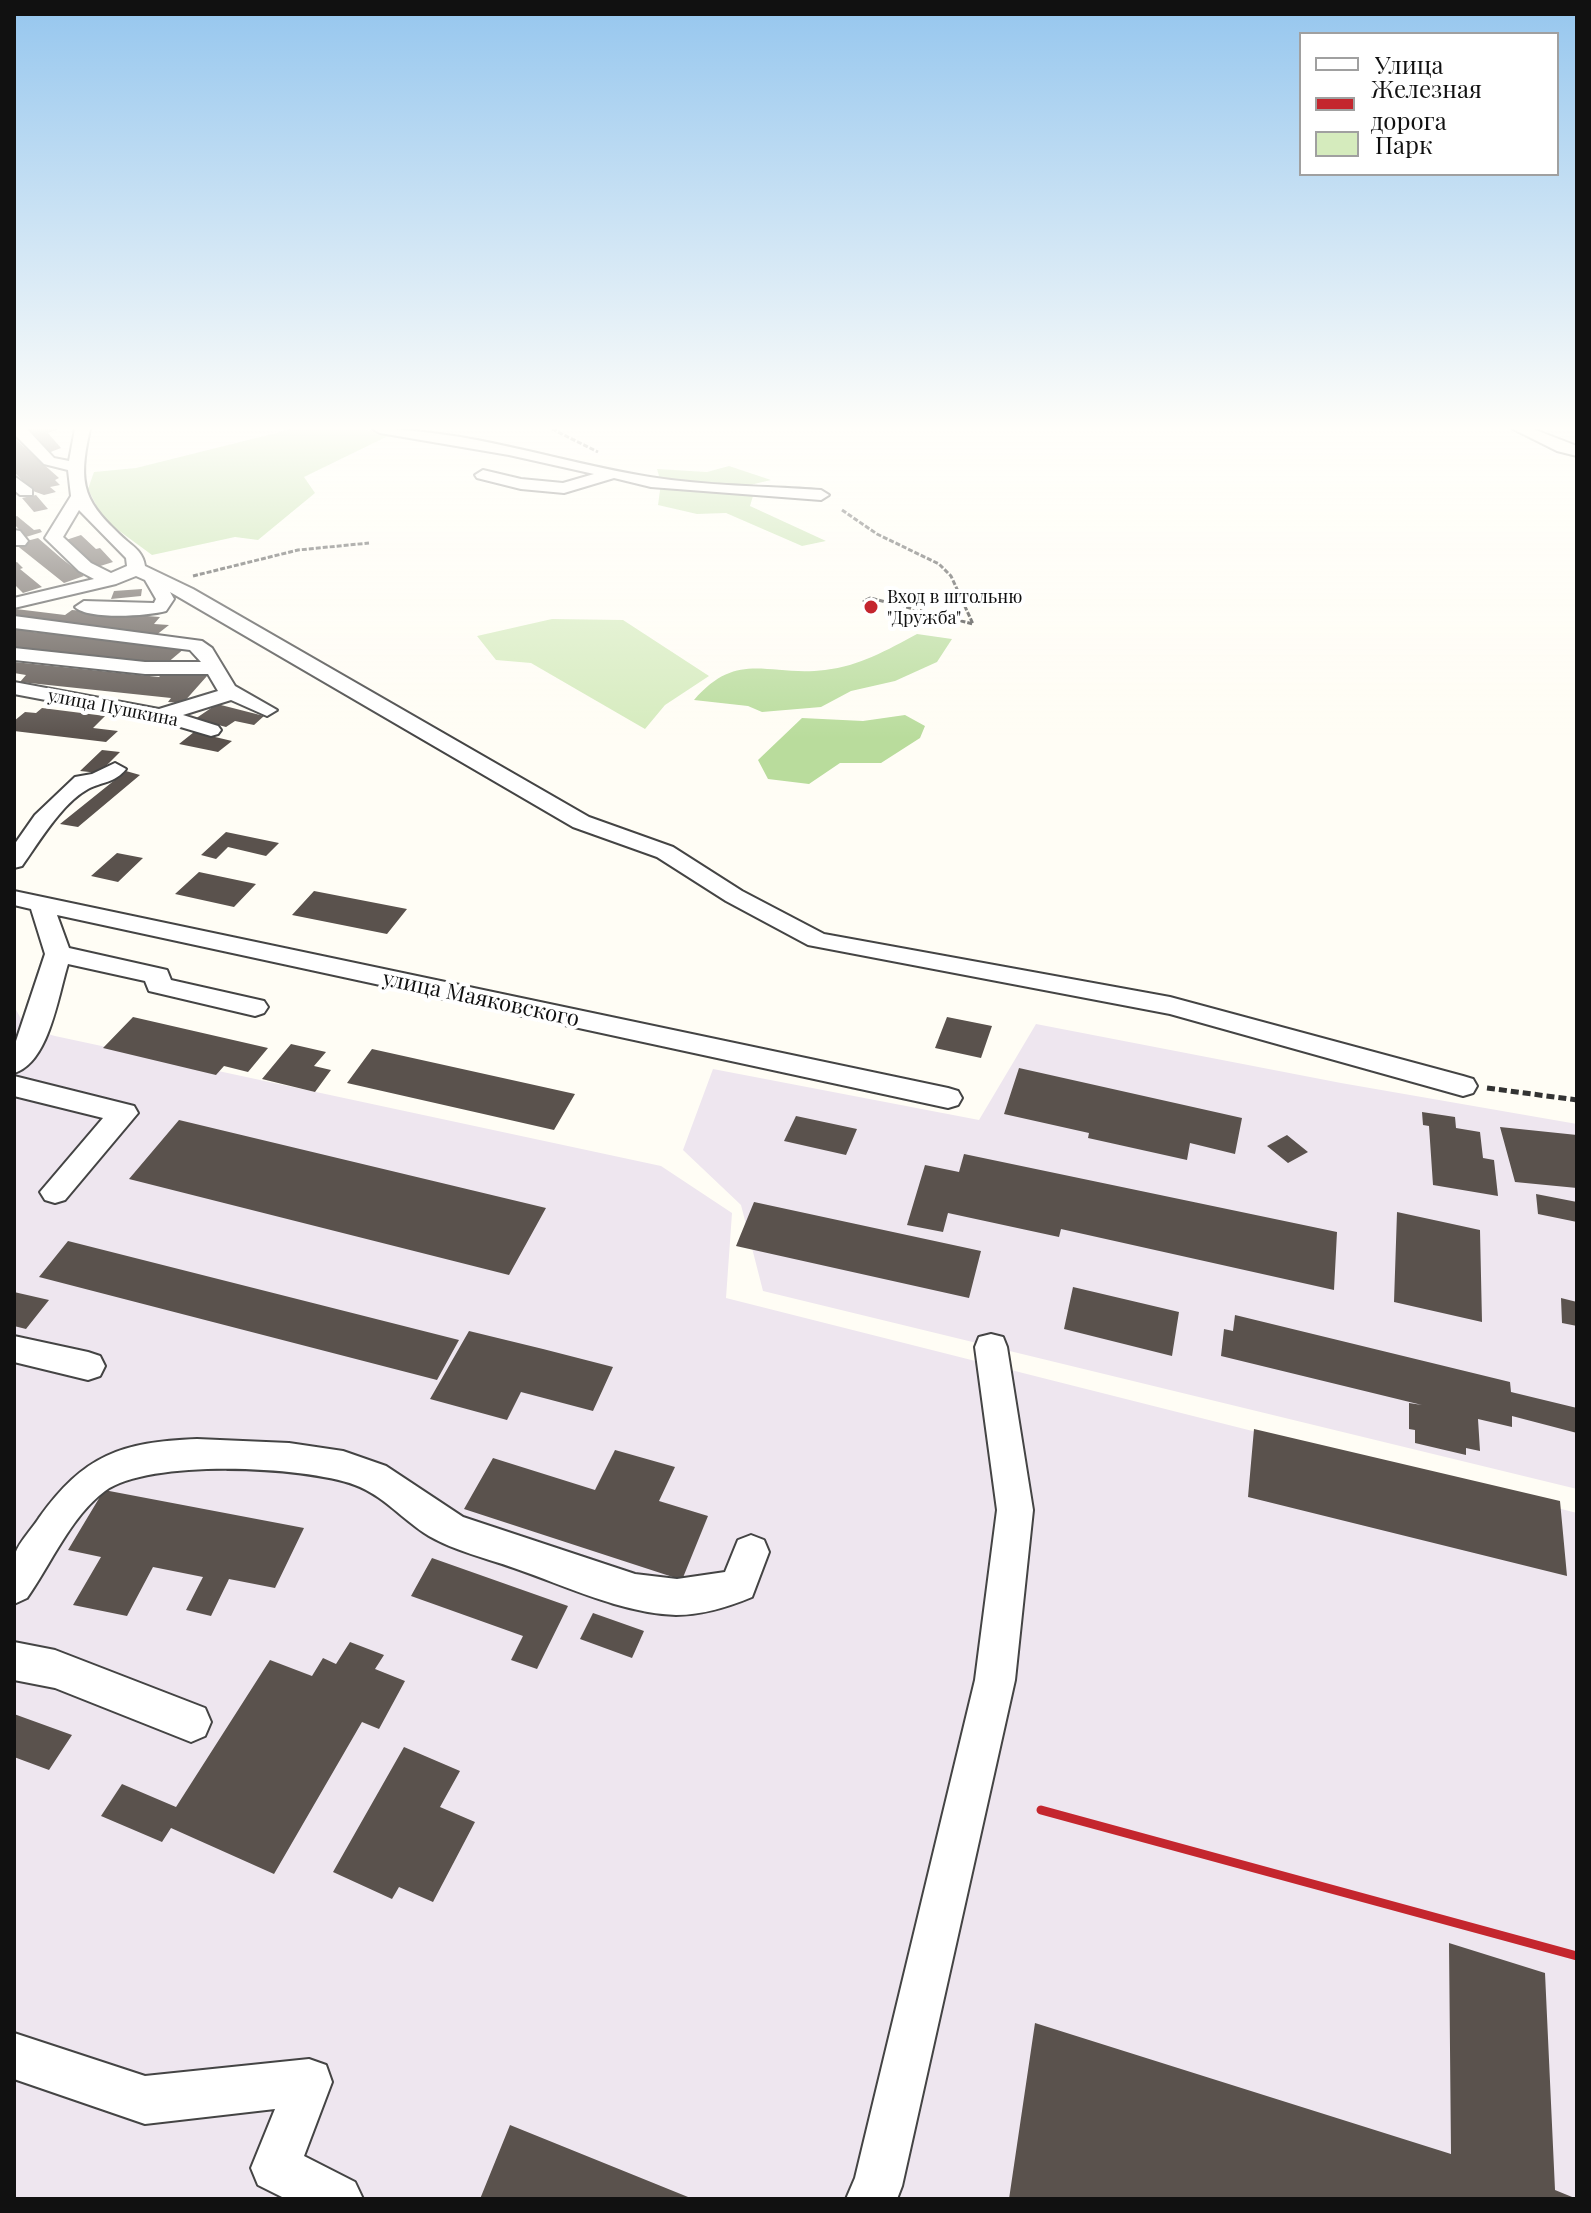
<!DOCTYPE html>
<meta charset="utf-8">
<style>
body{margin:0}
#map{position:relative;width:1591px;height:2213px;overflow:hidden;background:#fffdf5;font-family:"Playfair Display",serif}
canvas{display:block}
.frame{position:absolute;inset:0;border:16px solid #111;pointer-events:none}
.legend{position:absolute;left:1299px;top:32px;width:260px;height:144px;box-sizing:border-box;background:#fff;border:2px solid #a0a0a0;margin:0;padding:10px 14px;list-style:none;font-size:24px;color:#111}
.legend li{display:flex;align-items:center;gap:16px;height:40px}
.legend b{width:40px;border:2px solid #a0a0a0}
</style>
<div id="map">
<canvas width="1591" height="2213"></canvas>
<div class="frame"></div>
<ul class="legend">
<li><b style="height:10px;background:#fff"></b>Улица</li>
<li><b style="height:10px;background:#c4262e"></b>Железная дорога</li>
<li><b style="height:22px;background:#d5ebbd"></b>Парк</li>
</ul>
</div>
<script>
const c = document.querySelector('canvas').getContext('2d');
c.lineJoin = 'round';
function paint(path, color) { c.fillStyle = color; c.fill(path, 'evenodd'); }
function strokePath(path, color, width, dash) { c.strokeStyle = color; c.lineWidth = width; c.lineCap = dash ? 'butt' : 'round'; c.setLineDash(dash || []); c.stroke(path); }
function write(font, color, halo, rows, align = 'center') {
  c.font = font + ' "Playfair Display",serif'; c.lineWidth = 8; c.setLineDash([]); c.textBaseline = 'middle'; c.strokeStyle = halo; c.fillStyle = color; for (const [text, x, y, turn = 0] of rows) {
    c.save(); c.translate(x, y); c.rotate((+turn || 0) * Math.PI / 180); c.textAlign = isNaN(turn) ? turn : align; if (halo) c.strokeText(text, 0, 0); c.fillText(text, 0, 0); c.restore();
  }
}
const industrial = new Path2D(`
 M14,1006L26,1028L55,1036L661,1166L732,1213L726,1298L1577,1513V2199H14Z
 M1036,1024L1341,1083L1577,1124V1489L763,1291L741,1205L683,1150L713,1069L979,1120Z`);
const green = new Path2D(`
 M552,619L623,620L709,676L665,705L645,729L531,663L496,660L477,636Z`);
const forest = new Path2D(`
 M292,429H362L390,435L304,477L315,493L258,540L235,537L152,555L103,519L88,489L94,472L136,468Z
 M729,466L771,480L750,485L753,496L750,506L826,541L802,546L726,513L697,514L658,505L661,483L657,469L707,472Z
 M917,634L952,639L937,662L895,681L851,691L821,707L762,712L748,706L694,700C738,649 768,677 825,670C860,666 887,650 917,634Z
 M905,715L925,726L920,738L881,763H840L809,784L768,779L758,760L802,718L863,721Z`);
const building = new Path2D(`
 M26,429H58L48,433L61,448L48,453Z
 M14,438L59,478L55,480L60,485L50,487L56,492L44,495L33,491L14,472Z
 M36,495L48,509L34,512L22,498Z
 M17,516L34,530L40,529L42,532L26,537L14,524V517Z
 M81,535L96,549L100,548L113,562L94,568L63,541Z
 M38,538L61,558L84,576L64,583L15,544Z
 M17,562L23,568L20,569L42,587L23,593L14,584V563Z
 M142,589L141,596L111,599L114,591Z
 M16,609L65,615L72,610L160,617L154,624L169,625L155,636L136,634L137,632L56,625L14,617Z
 M14,626L38,629L33,632L185,648L166,664L39,650L36,652L14,649Z
 M14,662L159,677L163,673L207,676L183,703L168,702L171,698L20,682L26,675L14,673Z
 M217,704L264,716L254,725L235,721L226,727L195,719Z
 M42,708L105,716L93,728L118,731L106,742L14,731V721L25,712L36,713Z
 M194,732L232,741L218,752L179,744Z
 M102,750L120,752L99,773L80,771Z
 M126,771L140,775L78,827L60,824Z
 M226,832L279,843L266,856L228,847L216,859L201,855Z
 M117,853L143,858L118,882L91,876Z
 M199,872L256,884L234,907L175,894Z
 M314,891L407,909L387,934L292,915Z
 M133,1017L268,1048L248,1072L224,1066L216,1075L103,1048Z
 M947,1017L992,1026L981,1058L935,1048Z
 M291,1044L326,1052L314,1066L331,1070L315,1092L262,1079Z
 M372,1049L575,1094L554,1130L347,1083Z
 M1019,1068L1242,1118L1235,1154L1190,1143L1187,1160L1088,1138L1089,1133L1004,1114Z
 M1422,1112L1455,1117L1456,1128L1480,1132L1483,1158L1494,1160L1498,1196L1433,1185L1429,1126L1423,1125Z
 M796,1116L857,1129L846,1155L784,1141Z
 M179,1120L546,1208L509,1275L129,1179Z
 M1500,1127L1577,1135V1188L1515,1182Z
 M1287,1135L1308,1152L1288,1163L1267,1146Z
 M964,1154L1337,1232L1334,1290L1061,1229L1059,1237L948,1213L943,1232L907,1225L925,1165L959,1172Z
 M1536,1194L1577,1202V1222L1538,1214Z
 M754,1202L981,1251L969,1298L736,1246Z
 M1397,1212L1480,1230L1482,1322L1394,1302Z
 M68,1241L459,1340L437,1380L39,1277Z
 M1073,1287L1179,1312L1172,1356L1064,1329Z
 M14,1292L49,1300L26,1329L14,1326Z
 M1561,1298L1577,1302V1326L1562,1323Z
 M1235,1315L1510,1382L1511,1392L1577,1408V1433L1512,1416V1427L1478,1419L1480,1451L1466,1448V1455L1415,1443V1430L1409,1429V1403L1422,1405L1221,1356L1224,1329L1233,1331Z
 M469,1331L543,1349L613,1367L593,1411L521,1392L507,1420L430,1399Z
 M1254,1429L1560,1501L1567,1576L1248,1497Z
 M615,1450L675,1467L659,1501L708,1516L682,1580L464,1509L493,1458L595,1490Z
 M104,1490L304,1528L275,1588L229,1579L211,1616L186,1610L203,1577L153,1567L127,1616L73,1605L101,1557L68,1550Z
 M432,1558L568,1606L537,1669L511,1660L523,1636L411,1596Z
 M593,1613L644,1631L632,1658L580,1639Z
 M350,1642L384,1655L375,1669L405,1681L379,1729L362,1722L274,1874L171,1828L162,1842L101,1816L122,1784L176,1807L270,1660L312,1676L323,1658L336,1664Z
 M14,1714L72,1735L49,1770L14,1757Z
 M404,1747L460,1771L440,1807L475,1822L433,1902L399,1887L392,1899L333,1872Z
 M1449,1943L1545,1973L1555,2190L1577,2199H1009L1035,2023L1451,2154Z
 M510,2125L693,2199H480Z`);
const pathFar1 = new Path2D(`
 M552,429L598,452
 M842,510L877,534L939,564L951,576L973,624L870,598L864,601L867,606
 M193,576L298,550L369,543`);
const path = new Path2D(`
 M1487,1088L1577,1100`);
const minor = new Path2D(`
 M14,429H27L54,458L69,461L75,429H90C77,487 84,502 127,541C137,549 143,554 145,566L193,589L589,817L673,847L742,891L824,934L1170,997L1463,1076L1473,1079L1477,1086L1473,1093L1463,1096L1170,1014L808,945L726,901L657,857L573,827L170,592L174,599L166,611C148,616 88,620 75,607L84,601L154,603L156,599L145,580L136,576L116,584L14,608V598L94,579L79,571L45,538L71,496L68,470L44,464L14,434ZM79,510L126,558L127,566L111,573L91,563L63,537Z
 M373,429C468,429 557,462 650,477C706,486 765,486 821,490L829,495L821,500L651,487L614,478L564,493L521,489L477,478L475,475L483,470L521,479L563,483L594,474L509,455L380,433Z
 M1513,429H1533L1577,446V456L1557,451Z
 M14,476L32,489V495H20L14,490Z
 M14,530L20,531L28,541L25,545H14Z
 M14,616L202,641L212,648L235,686L277,710L267,716L231,700L183,715L218,726L221,730L218,734L211,736L167,723L14,694V682L159,709L218,691L208,674H145L14,660V648L145,662H201L190,650L14,628Z
 M115,763L126,769C115,783 101,782 88,789C62,803 39,842 22,866L14,868V845L35,815L75,777L92,774Z
 M14,891L948,1088L958,1091L962,1098L958,1105L948,1108L57,915L69,948L167,970L171,980L264,1001L268,1007L264,1013L255,1016L149,991L145,981L68,964C58,996 49,1063 14,1073V1047L45,954L31,909L14,905Z
 M14,1076L134,1106L138,1113L65,1200L55,1203L45,1200L40,1192L103,1118L14,1096Z
 M991,1334L1003,1337L1007,1347L1033,1510L1015,1680L902,2186L897,2199H846L855,2178L975,1680L997,1510L975,1347L979,1337Z
 M14,1336L88,1352L100,1356L105,1366L100,1376L88,1380L14,1362Z
 M197,1439L289,1443L343,1451L386,1466L463,1517L635,1574L677,1579L725,1572L738,1540L751,1535L764,1540L769,1552L752,1597C728,1607 703,1615 676,1615C621,1613 566,1586 514,1568C486,1558 455,1551 429,1536C404,1521 383,1495 355,1485C304,1466 149,1459 105,1491C71,1516 51,1564 27,1598L14,1604C14,1589 10,1567 15,1554C19,1542 32,1529 39,1518C84,1455 121,1442 197,1439Z
 M14,1642L55,1650L205,1708L211,1722L205,1736L191,1742L55,1688L14,1680Z
 M14,2033L145,2076L309,2059L326,2065L332,2082L304,2156L355,2182L363,2199H286L258,2185L251,2168L275,2109L145,2124L14,2079Z`);
const rail = new Path2D(`
 M1041,1810L1577,1956`);
const markers = [
 [871,607,8,"#c4262e"]
];
const farPoinames = [
 ["Вход в штольню",887,597],
 ["\"Дружба\"",887,618]
];
const farStreetnames = [
 ["улица Пушкина",113,708,11]
];
const streetNames = [
 ["улица Маяковского",481,999,12]
];
paint(industrial, '#eee6ef');
paint(green, '#d5ebbd');
paint(forest, '#b9dc9c');
paint(building, '#5a524d');
strokePath(minor, '#444', 4);
strokePath(pathFar1, '#333', 3, [5, 2]);
strokePath(path, '#333', 5, [8, 4]);
paint(minor, '#fff');
strokePath(rail, '#c4262e', 9);
const sky = c.createLinearGradient(0, 0, 0, 739);
sky.addColorStop(0, '#95c6ee');
sky.addColorStop(0.58, '#fffefa');
sky.addColorStop(1, '#fffefa00');
c.fillStyle = sky;
c.fillRect(0, 0, 1591, 739);
for (const [x, y, r, color] of markers) { const dot = new Path2D(); dot.arc(x, y, r, 0, 2 * Math.PI); c.fillStyle = color; c.fill(dot); strokePath(dot, '#fff', 3); }
write('18px', '#111', '#fff', farPoinames, 'left');
write('18px', '#111', '#fff', farStreetnames);
write('22px', '#111', '#fff', streetNames);
</script>
